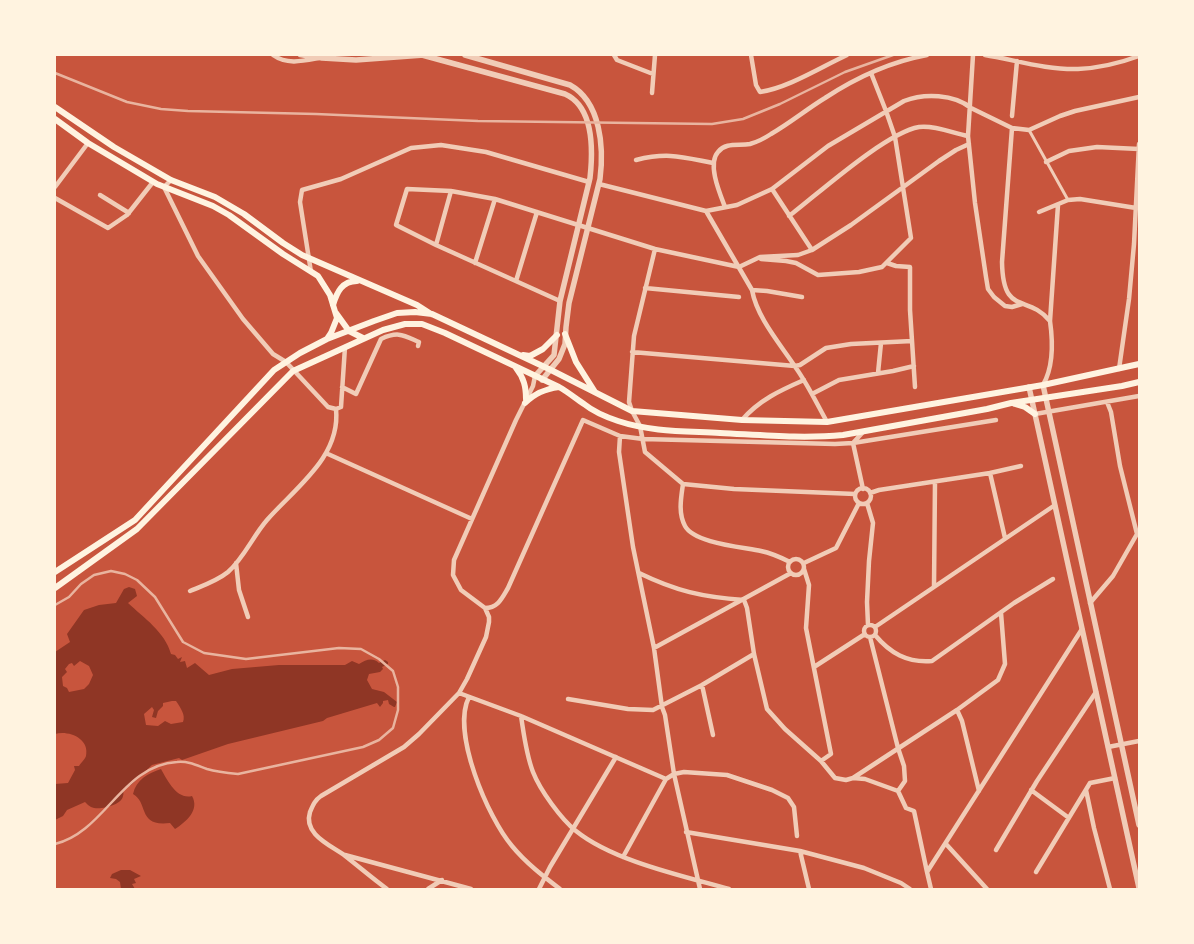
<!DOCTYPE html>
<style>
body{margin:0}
#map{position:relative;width:1194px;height:944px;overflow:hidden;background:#c8553d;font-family:"Source Sans 3",sans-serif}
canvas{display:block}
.frame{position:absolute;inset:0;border:56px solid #fff3e0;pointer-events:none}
</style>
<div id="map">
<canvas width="1194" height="944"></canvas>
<div class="frame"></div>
</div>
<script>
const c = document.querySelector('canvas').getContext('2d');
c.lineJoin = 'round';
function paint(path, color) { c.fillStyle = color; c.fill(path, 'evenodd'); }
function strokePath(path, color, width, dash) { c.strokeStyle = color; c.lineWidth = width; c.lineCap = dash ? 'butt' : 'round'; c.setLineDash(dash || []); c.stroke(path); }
const water = new Path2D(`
 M129,587L135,589L137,596L128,603C144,618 165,632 171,654L175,655L178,659L182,657L180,662L185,661L187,668L195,663L209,675L232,669L279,665H345L352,661L359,664C366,660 372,657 379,663L385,660L388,662V664L382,667L383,669L380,672L369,674L367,680L372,689L384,692L397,702L395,707H394L389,704L388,700L383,701V703L380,707L377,703L327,718L323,721L228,744L182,760L179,758L152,765L131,785L123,789C123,791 124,794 123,796C122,805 99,811 91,807C89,806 87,804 85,802L67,810L63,816L55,820V784L68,783L75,770L74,766H79C81,763 85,759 86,756C90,738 68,730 55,734V652L70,642L67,634L84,610L99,605L116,603L124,589ZM80,661L89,666L93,675L89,684L84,689L69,692L67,688L63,686L62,677L67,672L65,669L69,664L72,663L74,666ZM172,701H176C180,707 186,715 183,722L171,724L165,721L158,726L146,725L144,714L152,707L154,710L152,717L156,718L158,711L163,706V703Z
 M161,769C167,780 177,800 192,796C200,810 186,822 175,829L170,823C137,827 149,803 133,794C136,780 148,773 161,769Z
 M121,870H130L141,876L134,879L136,883L132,884L135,889H121L120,882L116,879L110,878L112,874Z`);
const pedestrian = new Path2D(`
 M1029,130L1068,200`);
const minor = new Path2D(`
 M273,55C287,65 303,61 319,58
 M300,55L312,57
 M614,55L617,60L653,74
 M751,55L756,85L760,92C788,88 821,67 847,55
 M973,55L968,136L975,203L986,277L988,289L994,297L1005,306L1012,307L1022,304
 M985,55C1015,60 1047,70 1078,69C1099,68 1120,63 1139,56
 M652,93L655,55
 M1012,116L1017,61
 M1012,128L1002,262C1003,317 1027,293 1050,321
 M636,160C668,152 682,157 713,163
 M1046,162L1069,151L1097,147L1139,149
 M171,180L164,187L198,256L243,319L273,354L286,362L328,407L336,409
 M599,184L706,211L737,205L772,189L828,146L904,101C924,93 954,94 971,108L1012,128L1029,130L1060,116L1075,111L1139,97
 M55,187L88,143
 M772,189L812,250
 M100,195L129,213
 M55,198L108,228L127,215L153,182
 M725,207C720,194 707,164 718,152C726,142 738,146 750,144C757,142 765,138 771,134C790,123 807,109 825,98C857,77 889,62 927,55
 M706,211L752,290C757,318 781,345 796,368C808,385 817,404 827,422
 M1039,212L1068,200L1080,199L1136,208
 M789,216C818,194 885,133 919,127C934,125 953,133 968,136
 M436,245L451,191
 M655,249L634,336L629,402L632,411L640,426L645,452L683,484L734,489L855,494
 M761,259L786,261L796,263L818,275L859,272L882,267L911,238L895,137L886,111L871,73
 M475,263L495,199
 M887,263L896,266L910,267V310L915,387
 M311,272L300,202L302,190L341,179L411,148L441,145L486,152L589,182
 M516,281L537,212
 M645,288L739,297
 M752,290L767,291L802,297
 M560,301L436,245L396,225L407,189L451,191L495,199L655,249L739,267L760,257L798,255L812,250L851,225L939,161L956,150L969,144
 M632,352L795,366L800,365L826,348L851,344L912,341
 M1119,369L1129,299L1134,244L1139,144
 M878,373L881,343
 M1043,385C1054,366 1053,342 1050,321L1058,205
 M342,387L356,394L381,339C398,331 403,335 419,342L418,346
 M812,394L839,380L893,371L914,366
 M336,409L341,407L345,347
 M1035,414L1139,396
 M742,420C759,400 781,390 804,380
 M863,432L853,443L863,489
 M620,436L619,452L633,547L654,648L662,707L665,715L674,774L700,889
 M328,454L472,519
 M990,473L1005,538
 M683,484C681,498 678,513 685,526C694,543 742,547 761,551C771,553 780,557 790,562
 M855 496a8 8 0 1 1 16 0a8 8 0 1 1-16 0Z
 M870,493L879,490L990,473L1021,466
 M867,503L873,523L869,561L867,602L868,625
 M788 567a8 8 0 1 1 16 0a8 8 0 1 1-16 0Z
 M236,563L239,590L248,617
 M804,563L836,548L859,503
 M804,569L809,585L806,628L831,754L821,761
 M639,573C676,591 702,597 744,600L747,608L754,654L767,709L785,729L821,761L835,778L846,780L853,778L957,710L998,680L1005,664L1001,613
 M934,586L935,482
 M190,591C202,586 217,581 228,572C244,558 253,536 267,520C295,488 341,457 336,409
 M1090,603L1113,576L1137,534L1120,466L1111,412L1107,402
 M485,608C498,608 502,598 508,588L583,420L620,436L643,439L835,444L853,443L996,420
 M864 631a6 6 0 1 1 12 0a6 6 0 1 1-12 0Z
 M875,627L1055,505
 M875,635C890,653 907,663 932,661L1014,603L1053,579
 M870,637L898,748L904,766L905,781L898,791L906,808L914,811L927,872
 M654,648L791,573
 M814,667L865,634
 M702,685L713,735
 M459,693L521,716L666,779L674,774L684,772L727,775L772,790L788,798L794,807L797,836
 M469,697C451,732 488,818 512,846C526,863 543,876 560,889
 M568,699L628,709L653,710L702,685L754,654
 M957,710L962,721L979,791
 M521,716C524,735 526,754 533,772C540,790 561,819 576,831C613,861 683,876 729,889
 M1108,747L1139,741
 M853,778L865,779L898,791
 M1031,790L1069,818
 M1086,790L1094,828L1110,889
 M686,832L800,851L864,868L901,883L910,889
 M946,844L987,889
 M996,850L1037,781L1096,692
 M800,851L809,889
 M345,855L471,889
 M623,857L666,779
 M1036,872L1090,783L1115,778
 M387,889C372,878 358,866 344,855C330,845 303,834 310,812C313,805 315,800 321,796L404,747L419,734L459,693L467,679L486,637L489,622V617L485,608L461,590L453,575L454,560L516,420L533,386L535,376
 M428,889L442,880
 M539,889L550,867L616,757
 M931,889L927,872L1082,629`);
const tertiary = new Path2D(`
 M310,55L322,58L356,60L424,55
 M422,55L565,94C594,107 593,151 590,178L560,301L554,355L535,376
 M465,55L570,85C601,102 604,148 600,179L569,303L566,327L565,344L559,359L542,380
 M1043,385L1139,825
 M1029,387L1139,888`);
const secondary = new Path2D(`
 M55,107L114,147L171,180L215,197L244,214L283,243L302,255L417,305L431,314
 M55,119L88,143L157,184L213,206L229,215L283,254L318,276L330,295L337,318L331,333L327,339
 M333,305C337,292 342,281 357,281
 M336,313L349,331L363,338
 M565,334L576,362L595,392
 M523,355L530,356L543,349L557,335
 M516,368C524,378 526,387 526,399
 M525,403C535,393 545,389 559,387
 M1015,404L1025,407L1035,414
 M55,572L135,520L274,370L300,353L327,339L374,321L397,313L415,312L432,314L551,370L632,411L742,420L827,422L1043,385L1139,364
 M55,588L137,529L293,371L383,330L405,324H422L445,333L559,387C568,392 575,398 584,404C594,412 606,417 618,421C651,432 686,431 720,433C761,435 802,439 843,435L987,409L1011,403L1122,386L1139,382`);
const rail = new Path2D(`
 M55,73L127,102L161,109L188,111L316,114L478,121L712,124L743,119L780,104L845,72L893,55
 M55,605L69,597L81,584L94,575L111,571L125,574L137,580L155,597L183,642L204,653L246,659L339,648L361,649L379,659L393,671L398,687V710L393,728L379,740L363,747L238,774C227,773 217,772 207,769C196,765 189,761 177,762C122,765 105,832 55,844`);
paint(water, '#8f3625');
strokePath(pedestrian, '#f1ccb7', 3);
strokePath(minor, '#f1ccb7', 4.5);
strokePath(tertiary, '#f1ccb7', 5.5);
strokePath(secondary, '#fff3e0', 6);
strokePath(rail, '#e9b49f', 2.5);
</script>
